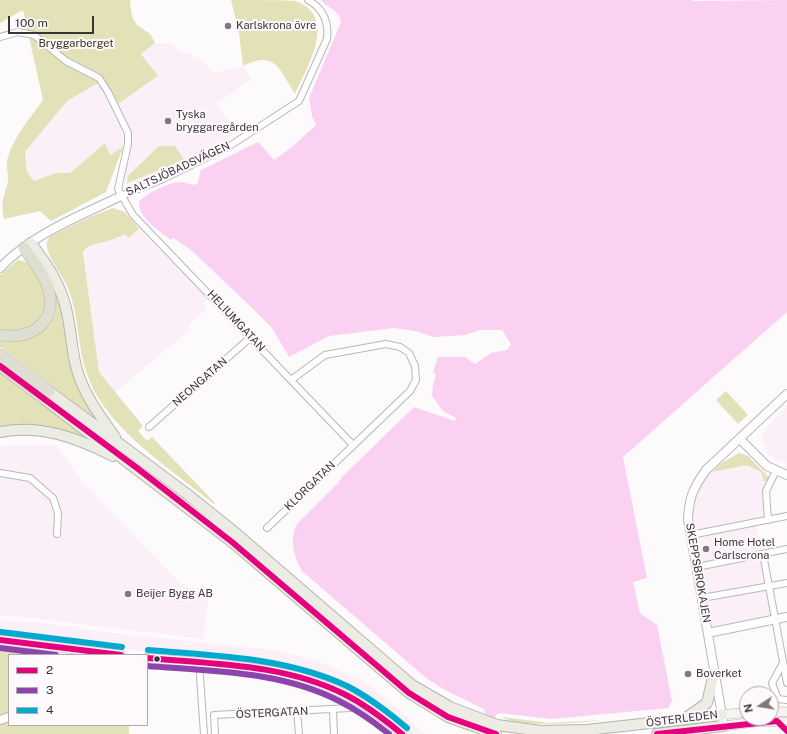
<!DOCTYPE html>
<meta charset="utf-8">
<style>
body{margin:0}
#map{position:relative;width:787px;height:734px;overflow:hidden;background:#fdfafc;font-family:"Public Sans",sans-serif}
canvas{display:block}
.legend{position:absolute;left:8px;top:654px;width:140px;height:72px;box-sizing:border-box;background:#fef9fd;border:1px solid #afaaae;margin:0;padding:5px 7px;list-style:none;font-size:12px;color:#393437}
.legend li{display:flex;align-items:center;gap:8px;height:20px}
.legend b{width:20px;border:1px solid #afaaae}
.north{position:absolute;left:739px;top:686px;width:40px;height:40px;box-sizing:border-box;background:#fef9fd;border:1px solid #afaaae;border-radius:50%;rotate:258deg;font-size:11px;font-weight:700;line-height:16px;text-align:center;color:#393437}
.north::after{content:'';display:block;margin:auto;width:14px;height:18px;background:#7e797c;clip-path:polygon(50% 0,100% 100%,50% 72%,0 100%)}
.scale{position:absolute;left:8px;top:16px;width:86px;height:18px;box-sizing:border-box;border:2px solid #393437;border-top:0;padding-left:5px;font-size:12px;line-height:14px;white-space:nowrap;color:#393437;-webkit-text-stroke:3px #fef9fd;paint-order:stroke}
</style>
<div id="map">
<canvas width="787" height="734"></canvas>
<ul class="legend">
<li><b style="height:5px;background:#e5007d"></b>2</li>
<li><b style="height:5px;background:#8e44ad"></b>3</li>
<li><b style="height:5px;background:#00a9ce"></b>4</li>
</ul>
<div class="north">N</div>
<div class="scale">100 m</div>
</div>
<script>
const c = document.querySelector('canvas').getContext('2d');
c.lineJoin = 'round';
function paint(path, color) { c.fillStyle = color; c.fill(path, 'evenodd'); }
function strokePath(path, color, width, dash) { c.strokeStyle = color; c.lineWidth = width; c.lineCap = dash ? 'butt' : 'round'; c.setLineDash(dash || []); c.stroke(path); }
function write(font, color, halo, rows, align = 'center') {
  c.font = font + ' "Public Sans",sans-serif'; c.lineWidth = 4; c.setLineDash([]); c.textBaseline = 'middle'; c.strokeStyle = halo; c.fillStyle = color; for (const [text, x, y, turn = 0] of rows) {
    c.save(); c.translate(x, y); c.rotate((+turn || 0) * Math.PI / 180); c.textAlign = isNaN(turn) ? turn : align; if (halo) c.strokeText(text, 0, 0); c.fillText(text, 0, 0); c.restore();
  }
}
const built = new Path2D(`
 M155,43H169L179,50L199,58L215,73L243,66L252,79L216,104L237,133L185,162L129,187L125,182L124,170L130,133L128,124L118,104L158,77L141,54Z
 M99,84L118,120L124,136L123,147L110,155L104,144L70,173H56L34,181L27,173L25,152L67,101Z
 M139,229L209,298L204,302L206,310L188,325L191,329L114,393L99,372L83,253L87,247L99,242H106L126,233L128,237Z
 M787,406V467H784L786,463L781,459L778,462L769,454L761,439L766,428Z
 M56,445L82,481L177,580L208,602L203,639L24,617L0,616V446Z
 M739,452L744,453L767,473L768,476L763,495L766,517L694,531L691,517L694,500L704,480L722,463Z
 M756,525L776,617L713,629L696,537Z
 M0,620L35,622L114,633L282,651L329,665L367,683L426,734H408L365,700L334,682L303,671L272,664L0,637Z`);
const green = new Path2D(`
 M0,0H130C131,9 131,22 140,27C149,34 150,31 155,43L141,54L158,76L118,104L104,80L67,101L25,152L27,172L34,181L56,173H70L105,143L110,155L123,147L106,192L51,221L40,211L4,219C0,203 4,196 8,182C9,174 5,165 8,157C14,136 31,117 43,100L23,10L0,23Z
 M231,0C243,0 286,0 295,1C339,16 307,67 295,94C278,68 276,50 243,66L239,33Z
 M159,146H175L184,160L127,183L128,176Z
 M113,208L125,212L139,229L128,238L126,234C120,236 114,239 108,241C99,244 87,243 83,253L99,372L143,426L138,431L147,441L152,437L215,503L214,504C170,468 103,427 86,371C77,343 79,313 67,286C62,273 37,246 51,236L90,217Z
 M18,260L26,262C34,271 43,282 45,294C50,324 24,334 0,330V275Z
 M51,282L61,299L80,390L84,399L98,420L0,347V341C24,343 56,333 56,304C57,297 53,289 51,282Z
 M0,373L92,441L0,429Z
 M726,391L748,415L738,424L716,400Z
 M739,453L748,456L770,479L764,482L761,472L747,465L712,472L722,463Z
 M0,650L39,655H9V725H129V734H0Z
 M502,717L549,723L604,720C581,723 519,728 502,717Z`);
const water = new Path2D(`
 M321,0H692L693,1L787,0V312L623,457L647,578L633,582L640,613L657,625L672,701L668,708L552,719L499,713L496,715L490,734H478L485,712L484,709L443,689L426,678L302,571C294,557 289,539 297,524L337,484L343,476L414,407L455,421L456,418L443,411L432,396L433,385L436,375L433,372L438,357H465L475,364L491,353L507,350L511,344L502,330H480L466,335L434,337L415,331L393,328L329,336L289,357L272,328L250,306L190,249L173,238L171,240C159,230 138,219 139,201C150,192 167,182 182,182C188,183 191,186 197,184L201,170L258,142L274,160L292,147L316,125L312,116L309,98L341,22C339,9 328,9 321,0Z`);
const minor = new Path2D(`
 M0,37L18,32L34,35L66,61L99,78L108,92L128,133V144L118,189L133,215L353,445
 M121,196L163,179L228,147L299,101L327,39C329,22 324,9 308,0
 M149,427L251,337
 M0,473L30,478L53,498L58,513L57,534
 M768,520L766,491L776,471
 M267,528L410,391L416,380L415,366L409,353L400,347L386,344L325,355L291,380
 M691,535L787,516
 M763,554L787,683
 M697,567L787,549
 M702,598L787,583
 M199,662L204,734
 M783,663L772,683L778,699L787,700
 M333,710L334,734
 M297,711L299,734
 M215,734L214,715L350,708`);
const tertiary = new Path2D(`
 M0,268C32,234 80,216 121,196
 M740,439L767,466L787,475
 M708,633L787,617
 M0,720L9,717
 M723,721L688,519C689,498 693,488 706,470L787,394`);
const secondary = new Path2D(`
 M0,640L121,655
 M147,658C243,667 327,664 402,734
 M771,711L787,712
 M722,715L747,712
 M723,726L756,722H787`);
const primary = new Path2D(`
 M31,243C42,258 53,273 60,290C70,313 70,338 75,362C81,391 98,413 115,437
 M49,391L187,494L238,535L412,685L450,707L497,725L541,731L587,730L722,715
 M43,398L232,542L409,693L448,717L496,734
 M0,432C41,424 77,438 113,456
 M687,717L707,703L714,673
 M657,734L723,726`);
const motorway = new Path2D(`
 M0,335C33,341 60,320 47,285C43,272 32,260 24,248
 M0,355L49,391
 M0,366L43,398`);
const bus1 = new Path2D(`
 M0,366L137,468L232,542L409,693L448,717L496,734
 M0,640L121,655
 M147,658C213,664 284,664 344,694C366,705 384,719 402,734
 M657,734L777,721L787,731`);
const bus2 = new Path2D(`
 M0,648L56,655
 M147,666C211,671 283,671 341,702C359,711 374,722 389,734`);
const bus3 = new Path2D(`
 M1,632L122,647
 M148,650C215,656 285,657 347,686C369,697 388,712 407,728`);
const markers = [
 [228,26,4,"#7e797c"],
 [168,121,4,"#7e797c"],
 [706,549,4,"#7e797c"],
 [128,594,4,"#7e797c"],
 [157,659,3.5,"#393437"],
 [688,674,4,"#7e797c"]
];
const poiNames = [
 ["Karlskrona övre",236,26],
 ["Tyska",176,115],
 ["bryggaregården",176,128],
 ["Home Hotel",714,543],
 ["Carlscrona",714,556],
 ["Beijer Bygg AB",136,594],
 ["Boverket",696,674]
];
const parkNames = [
 ["Bryggarberget",76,44]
];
const streetNames = [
 ["SALTSJÖBADSVÄGEN",178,169,-25],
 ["HELIUMGATAN",236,321,47],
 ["NEONGATAN",200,382,-41],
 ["KLORGATAN",310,486,-44],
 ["SKEPPSBROKAJEN",698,573,80],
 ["ÖSTERGATAN",272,713,-3],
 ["ÖSTERLEDEN",682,719,-7]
];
paint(built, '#fcf0f8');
paint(green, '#e2e1b7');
paint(water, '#fad1f0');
strokePath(minor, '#b9b6b8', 8);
strokePath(tertiary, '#b9b6b8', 10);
strokePath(secondary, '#b9b6b8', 10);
strokePath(primary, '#b7b5aa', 12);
strokePath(motorway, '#b7b5aa', 12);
strokePath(minor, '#fffeff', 6);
strokePath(tertiary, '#fffeff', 8);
strokePath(secondary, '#f5f4f1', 9);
strokePath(primary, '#ecece4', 10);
strokePath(motorway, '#dfded2', 11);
strokePath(bus1, '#e5007d', 6);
strokePath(bus2, '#8e44ad', 6);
strokePath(bus3, '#00a9ce', 6);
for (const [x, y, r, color] of markers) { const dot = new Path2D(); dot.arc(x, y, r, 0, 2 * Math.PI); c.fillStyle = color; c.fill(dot); strokePath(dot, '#fef9fd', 1.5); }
write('11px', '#393437', '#fef9fd', poiNames, 'left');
write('11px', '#34340f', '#fef9fd', parkNames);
write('11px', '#393437', '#fef9fd', streetNames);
</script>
